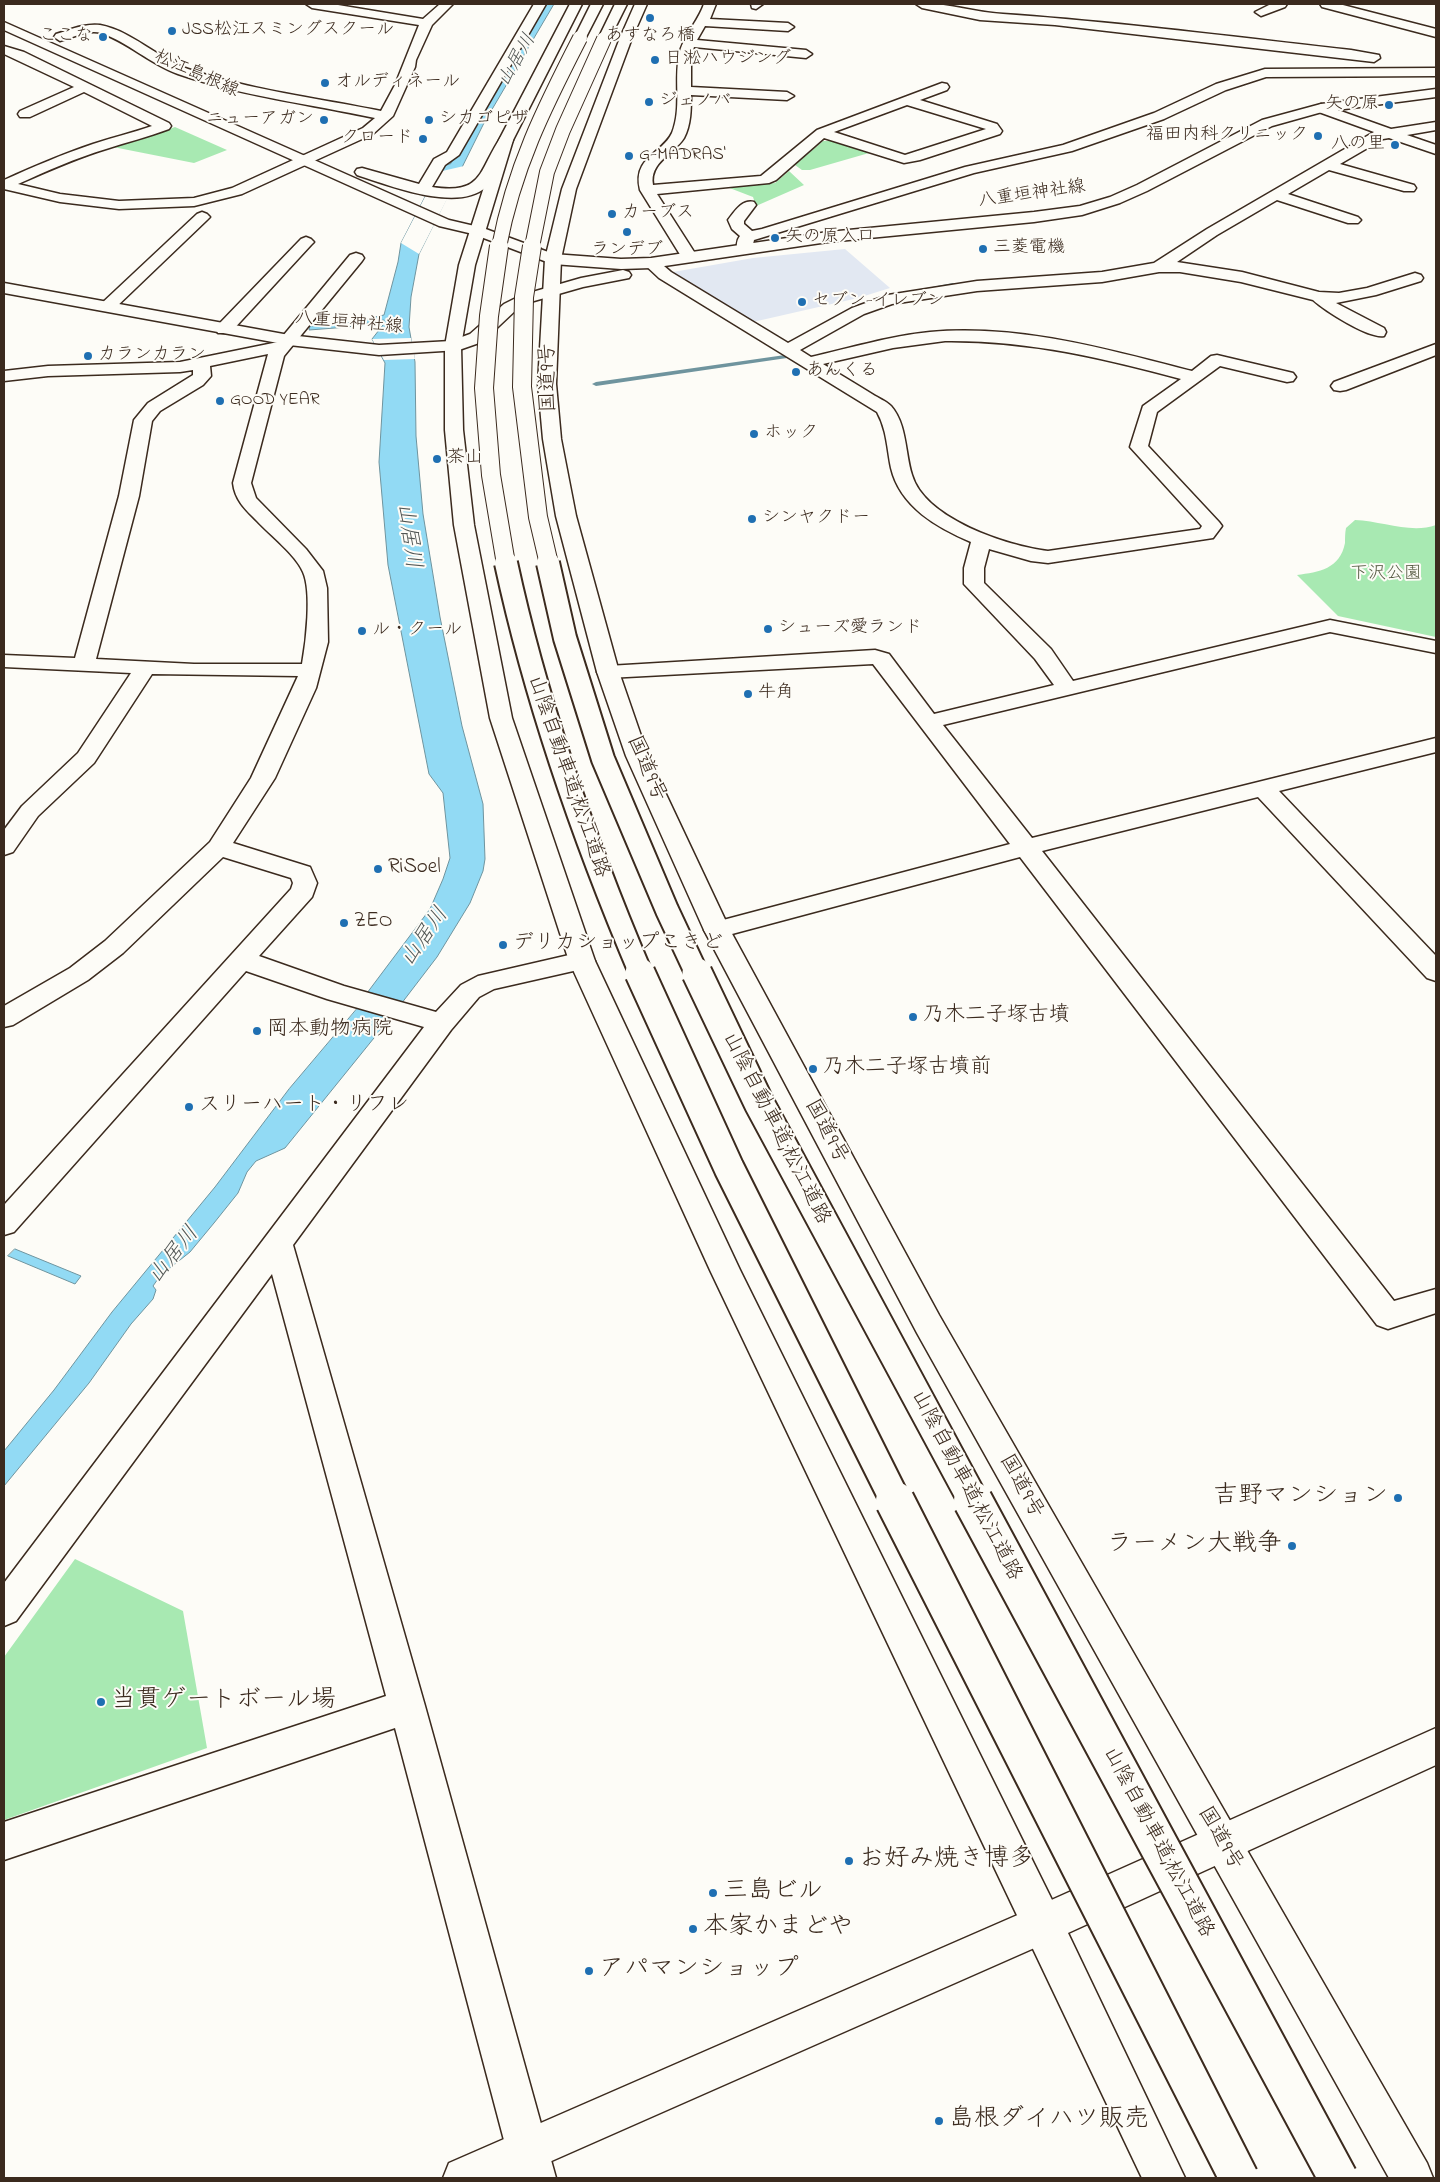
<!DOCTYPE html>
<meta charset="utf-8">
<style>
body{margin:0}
#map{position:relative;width:1440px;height:2182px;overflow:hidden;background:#fdfcf7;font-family:"Indie Flower",sans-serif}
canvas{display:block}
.frame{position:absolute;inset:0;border:5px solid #3b2a1e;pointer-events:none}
</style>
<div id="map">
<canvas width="1440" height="2182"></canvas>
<div class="frame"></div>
</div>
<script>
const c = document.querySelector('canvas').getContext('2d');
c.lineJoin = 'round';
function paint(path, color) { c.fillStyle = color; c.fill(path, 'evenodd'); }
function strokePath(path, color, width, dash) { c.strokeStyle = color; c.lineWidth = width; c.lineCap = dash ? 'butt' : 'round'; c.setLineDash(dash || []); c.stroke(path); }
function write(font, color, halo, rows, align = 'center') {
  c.font = font + ' "Indie Flower","Klee One",sans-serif'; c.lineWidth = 4; c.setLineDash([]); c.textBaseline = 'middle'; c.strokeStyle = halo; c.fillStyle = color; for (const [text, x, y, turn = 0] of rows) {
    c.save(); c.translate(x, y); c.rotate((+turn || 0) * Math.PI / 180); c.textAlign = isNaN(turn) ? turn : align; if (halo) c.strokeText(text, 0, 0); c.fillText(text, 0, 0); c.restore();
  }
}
const built = new Path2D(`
 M845,249L890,288L858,298L753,322L673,272L753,258Z`);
const green = new Path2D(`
 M175,127L227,150L194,163L108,146L141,139Z
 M823,141H831L869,153L810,170H802L795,165Z
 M789,171L804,185L756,206L753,197L727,187L775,183Z
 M1355,520C1382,521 1411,534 1436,525V637L1338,616L1297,575C1319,572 1340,569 1345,543C1345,538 1345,533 1346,528Z
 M75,1559L183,1611L207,1748L4,1820V1657Z`);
const water = new Path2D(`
 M544,4H554L484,123L419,254L411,297L409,327L415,362L416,436L423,514L440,617L462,726L483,804L485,859L483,871L470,903L437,957L398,1008L364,997L430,909L443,879L450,858L443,793L429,774L388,565L379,462L385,363L372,339L383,325L384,320L348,327L309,330L310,326L347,323L384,315L398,262L401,243L442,164H450Z
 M362,1003L395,1012L285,1148L256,1161L247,1172L238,1193L214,1223L190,1252L160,1276L153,1286L156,1290L153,1299L131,1324L89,1383L4,1486V1451L54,1390L112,1312L215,1187L289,1089Z
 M15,1249L81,1276L75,1284L8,1256Z`);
const pier = new Path2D(`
 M464,166L419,254L401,243L438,172Z
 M411,338L415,359L384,360L372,339Z`);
const stream = new Path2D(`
 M953,283L956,285L955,286L893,297L890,295Z
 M785,355L787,356V358L596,386L592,384L596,382Z`);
const minor = new Path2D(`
 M306,4H332L423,19L440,4H453L432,25L416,60L415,67L393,116L373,134L242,194L194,206L119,209L60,202L4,189V180C33,167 63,154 93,144C113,137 133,133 152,126L84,92L30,117H20L18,114L20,111L74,87L4,54V46L24,52L169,123L171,126L169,129C148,137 127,142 106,149C76,158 47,171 18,184L60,194L119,201L194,198L232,188L363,128L375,118C310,104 241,96 178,74C150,64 128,42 101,33C88,29 73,38 60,41L54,37L56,34C69,30 85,23 100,25C132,31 157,58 188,69C250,90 317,98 381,111L395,85L419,25L312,8Z
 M534,4H546L459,155L445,165L432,187C484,195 478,171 501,137H511L513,140C505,155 499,175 486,187C458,213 388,185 357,175L355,172L357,169L362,168L419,184L434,159L447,152Z
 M704,4H716L710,19L788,23L794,27L788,31L705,26L697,40L806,50L812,54L806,58L694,47L691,56V87L787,92L794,96L787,100L691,95C691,109 691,125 684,138C674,154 649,162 653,185L761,176L817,130L942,83L947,84L949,87L947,90L920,100L997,124L1002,131L1000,134L920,160L904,163L824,138L776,180L769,183L657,194L698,258L696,261H684L640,190C632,157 662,154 672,133C682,108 674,81 679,56C682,37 698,22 704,4ZM907,105L986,129L905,155L834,132Z
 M751,4H763L756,9L752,8Z
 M916,4C945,2 973,12 1003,14C1119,22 1235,37 1351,50L1379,55L1380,58L1374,62L1055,25L980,20L922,8Z
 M1271,4H1287L1285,7L1261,16L1255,12Z
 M1320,4H1339L1436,29V37L1322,7Z
 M1436,68V76L1266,77L1226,90L1164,119L1072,151L974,173L754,240L751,253H739C736,248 736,241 740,236L732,229L728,220C735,211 742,199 754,202L756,205L744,221V224L752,231L762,229L965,167L1063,145L1154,113L1216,84L1265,69Z
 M1321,104L1391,129L1436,122V130L1407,135L1436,145V154L1389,138L1383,139L1340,164L1414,185L1416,188L1414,191H1404L1329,170L1288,194L1358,217L1361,220L1358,223H1348L1277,200L1217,235L1177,262L1242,272L1319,292L1339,293L1367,288L1415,273L1421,275L1423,278L1421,281L1376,295L1336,303L1384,328L1386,332L1384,336C1369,339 1325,311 1313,300L1241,282L1180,272H1159L1102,282L977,291L892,304L864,314L800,350L811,357C850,348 890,336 930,332C1020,324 1106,349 1192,371L1211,356L1217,355L1293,373L1296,377L1293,381L1287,382L1220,366L1157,412L1148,446L1219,522L1222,526L1213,538L1048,563L1031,561L989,549L984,568V583L1051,649L1073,681L1330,620L1436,641V653L1330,632L943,725L1032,838L1436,738V752L1279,791L1436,956V981L1427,978L1258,797L1042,851L1394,1301L1436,1289V1313L1388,1329L1377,1325L1020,857L717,938L708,936L704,930L708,924L1010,844L873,664L608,678L600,677L597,672L600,667L608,666L875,650L889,654L934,714L1054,685L1035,659L964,584V568L971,542C938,528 900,507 891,468C887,449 887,430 877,412L659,278L643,263L645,260H657L671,272L788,343L852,308L888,295L977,281L1102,272L1154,263L1207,229L1374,132L1316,111L1314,108ZM945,341C1027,340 1103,358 1181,379L1143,406L1130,447L1202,526L1200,529L1048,551C1007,546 925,519 912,475C905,453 907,424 891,406C886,401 878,398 872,394C856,384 839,374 823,364L893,348Z
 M202,212L207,214L210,217L207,220L113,310H101L99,307L101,304L197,214Z
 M306,237L311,239L314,242L311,245L230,333H218L216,329L218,325L301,239Z
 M356,253L362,255L364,258L362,261L284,356L251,483L256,498L306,549L323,571L327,588L328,642L316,688L275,778L233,843L310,867L317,883L312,897L259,956L344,986L436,1012L461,985L478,976L582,952L591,955L595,961L591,967L494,989L479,997L451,1030L293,1245L425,1706L556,2178H514L395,1728L4,1860V1822L386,1696L272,1274L16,1621L4,1626V1583L424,1027L327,999L246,971L14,1232L4,1235V1205L291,889L293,883L291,878L223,857L123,953L88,980L13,1025L4,1027V1006L70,968L105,941L210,842L251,778L298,676L152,674L94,763L38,816L13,852L4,855V830L22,806L78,753L131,673L4,667V655L75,658L119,496L134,420L148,403L193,375V370L180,372L48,376L4,381V371L48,366L180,362L278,342L350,255ZM268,354L233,483C235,500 245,509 257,521C270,535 296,555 303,572C312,592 306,642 302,664H194L96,659L139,496L152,421L160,411L203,385L211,376L210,366Z
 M1436,344V355L1346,390L1340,391L1334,390L1331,386L1334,382Z`);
const tertiary = new Path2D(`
 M1436,1728V1765L1057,1938L513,2178H443L449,2163L1029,1910Z`);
const secondary = new Path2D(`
 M1436,89V97L1322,112L1272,126L1147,191L1120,203L1082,215L1034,222L828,242L651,268L621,269L553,264L547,262L545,259L547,256L553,254L621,259L651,258L828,232L1034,212L1080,206L1110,197L1137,185L1262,120L1321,104Z
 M623,270L629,272L631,275L629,278L583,287L534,301L516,310L482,342L459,350L379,355L289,345L4,293V283L289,335L379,345L451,341L470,334L504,304L522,295L581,278Z`);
const primary = new Path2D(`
 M4,22L449,220L483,228L559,256L561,259L559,262H547L473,234L439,226L4,30Z`);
const trunk = new Path2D(`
 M570,4H582L513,140L475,265L461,346L463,430L474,525L512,718L595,961L740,1270L1057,1910L1185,2178H1142L710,1270L569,961L490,718L454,525L445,430V346L459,265L499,140Z
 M635,4H647L632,38L576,189L561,259L556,384L561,439L576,516L619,672L648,756L730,930L939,1315L1427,2163L1433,2178H1389L917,1333L704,930L626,756L597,672L556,516L543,439L538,384L545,259L562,189L620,38Z`);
const motorway = new Path2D(`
 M591,4H603L584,41H576L574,38Z
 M615,4H627L608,42H600L598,39Z`);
const motorwayBridgeFar4 = new Path2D(`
 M499,247C514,168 544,108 580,38
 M532,247L547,172L563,130L604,39`);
const motorwayBridgeFar3 = new Path2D(`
 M499,246L489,316L484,388L491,475L506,564
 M532,246L524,297L522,387L538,517L549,564`);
const motorwayBridgeFar2 = new Path2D(`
 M506,563C537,706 584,840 641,974
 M548,563L565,638L603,759L667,910L697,974`);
const motorwayBridgeFar1 = new Path2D(`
 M640,973L729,1168L896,1502
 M697,973L759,1103L974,1502`);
const motorwayBridge = new Path2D(`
 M895,1501L1239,2178
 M973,1501L1338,2178`);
const markers = [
 [650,18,5,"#1f6fb2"],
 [172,31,5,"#1f6fb2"],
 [103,37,5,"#1f6fb2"],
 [655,60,5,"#1f6fb2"],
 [325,83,5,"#1f6fb2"],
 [649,102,5,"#1f6fb2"],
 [1389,105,5,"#1f6fb2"],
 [324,120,5,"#1f6fb2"],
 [429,120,5,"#1f6fb2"],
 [1318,136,5,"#1f6fb2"],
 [423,139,5,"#1f6fb2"],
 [1395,145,5,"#1f6fb2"],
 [629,156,5,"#1f6fb2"],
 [612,214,5,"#1f6fb2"],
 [627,232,5,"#1f6fb2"],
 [775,238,5,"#1f6fb2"],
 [983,249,5,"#1f6fb2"],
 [802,302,5,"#1f6fb2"],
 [88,356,5,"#1f6fb2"],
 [796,372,5,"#1f6fb2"],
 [220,401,5,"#1f6fb2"],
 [754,434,5,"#1f6fb2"],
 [437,459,5,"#1f6fb2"],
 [752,519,5,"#1f6fb2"],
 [768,629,5,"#1f6fb2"],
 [362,631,5,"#1f6fb2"],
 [748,694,5,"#1f6fb2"],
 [378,869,5,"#1f6fb2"],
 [344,923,5,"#1f6fb2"],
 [503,945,5,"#1f6fb2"],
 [913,1017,5,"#1f6fb2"],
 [257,1031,5,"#1f6fb2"],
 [813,1069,5,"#1f6fb2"],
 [189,1107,5,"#1f6fb2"],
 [1398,1498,5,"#1f6fb2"],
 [1292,1546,5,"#1f6fb2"],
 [101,1702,5,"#1f6fb2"],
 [849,1861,5,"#1f6fb2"],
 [713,1893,5,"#1f6fb2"],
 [693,1929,5,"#1f6fb2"],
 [589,1971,5,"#1f6fb2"],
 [939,2121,5,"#1f6fb2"]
];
const farPoinames = [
 ["JSS松江スミングスクール",182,31],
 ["ここな",93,37,"right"],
 ["あすなろ橋",650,37,"center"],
 ["日淞ハウジング",665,60],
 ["オルディネール",335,83],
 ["ジェノバ",659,102],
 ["矢の原",1379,105,"right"],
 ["ニューアガン",314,120,"right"],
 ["シカゴピザ",439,120],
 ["福田内科クリニック",1308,136,"right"],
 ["クロード",413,139,"right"],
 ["八の里",1385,145,"right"],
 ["G-MADRAS'",639,156],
 ["カーブス",622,214],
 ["矢の原入口",785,238],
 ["三菱電機",993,249],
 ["ランデブ",627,251,"center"],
 ["セブン-イレブン",812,302],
 ["カランカラン",98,356],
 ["あんくる",806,372],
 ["GOOD YEAR",230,401],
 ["ホック",764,434],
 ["茶山",447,459],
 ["シンヤクドー",762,519],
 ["シューズ愛ランド",778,629],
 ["ル・クール",372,631],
 ["牛角",758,694]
];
const farStreetnames = [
 ["松江島根線",196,75,24],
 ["八重垣神社線",1032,195,-8],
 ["八重垣神社線",349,324,5]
];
const farParknames = [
 ["下沢公園",1386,575]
];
const farWaternames = [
 ["山居川",518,61,-60]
];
const streetNames = [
 ["国道9号",550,378,-91],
 ["国道9号",645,769,67],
 ["山陰自動車道;松江道路",567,777,71],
 ["山陰自動車道;松江道路",775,1129,63],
 ["国道9号",825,1132,62],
 ["山陰自動車道;松江道路",965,1486,62],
 ["国道9号",1020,1487,61],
 ["国道9号",1219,1839,60],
 ["山陰自動車道;松江道路",1157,1843,62]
];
const poiNames = [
 ["RiSoel",388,869],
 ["ZEO",354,923],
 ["デリカショップこきど",513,945],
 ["乃木二子塚古墳",923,1017],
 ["岡本動物病院",267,1031],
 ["乃木二子塚古墳前",823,1069],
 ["スリーハート・リフレ",199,1107]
];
const waterNames = [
 ["山居川",407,536,82],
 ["山居川",426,938,-55],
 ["山居川",175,1256,-51]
];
const nearPoinames = [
 ["吉野マンション",1388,1498,"right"],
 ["ラーメン大戦争",1282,1546,"right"],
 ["当貫ゲートボール場",111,1702],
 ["お好み焼き博多",859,1861],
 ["三島ビル",723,1893],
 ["本家かまどや",703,1929],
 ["アパマンショップ",599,1971],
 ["島根ダイハツ販売",949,2121]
];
paint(built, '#e2e8f2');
paint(green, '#a8e9b2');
paint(water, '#92daf4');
strokePath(water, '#6f949e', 1);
paint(pier, '#fdfcf7');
paint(stream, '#6f949e');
strokePath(minor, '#3b2a1e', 3);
strokePath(tertiary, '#3b2a1e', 3);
strokePath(secondary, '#3b2a1e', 3);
strokePath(primary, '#3b2a1e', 3);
strokePath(trunk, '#3b2a1e', 3);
strokePath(motorway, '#3b2a1e', 3);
paint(minor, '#fdfcf7');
paint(tertiary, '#fdfcf7');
paint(secondary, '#fdfcf7');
paint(primary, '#fdfcf7');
paint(trunk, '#fdfcf7');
paint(motorway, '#fdfcf7');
strokePath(motorwayBridgeFar4, '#3b2a1e', 16, []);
strokePath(motorwayBridgeFar3, '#3b2a1e', 20, []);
strokePath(motorwayBridgeFar2, '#3b2a1e', 26, []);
strokePath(motorwayBridgeFar1, '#3b2a1e', 33, []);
strokePath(motorwayBridge, '#3b2a1e', 42, []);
strokePath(motorwayBridgeFar4, '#fdfcf7', 14);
strokePath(motorwayBridgeFar3, '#fdfcf7', 18);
strokePath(motorwayBridgeFar2, '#fdfcf7', 22);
strokePath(motorwayBridgeFar1, '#fdfcf7', 29);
strokePath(motorwayBridge, '#fdfcf7', 38);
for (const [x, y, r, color] of markers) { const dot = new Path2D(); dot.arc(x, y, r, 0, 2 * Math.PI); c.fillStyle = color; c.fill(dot); strokePath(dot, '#fdfcf7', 2); }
write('18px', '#3b2a1e', '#fdfcf7', farPoinames, 'left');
write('18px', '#3b2a1e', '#fdfcf7', farStreetnames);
write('18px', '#565a43', '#fdfcf7', farParknames);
write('italic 19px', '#515654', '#fdfcf7', farWaternames);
write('21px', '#3b2a1e', '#fdfcf7', streetNames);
write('21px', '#3b2a1e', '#fdfcf7', poiNames, 'left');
write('italic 22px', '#515654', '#fdfcf7', waterNames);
write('25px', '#3b2a1e', '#fdfcf7', nearPoinames, 'left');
</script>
